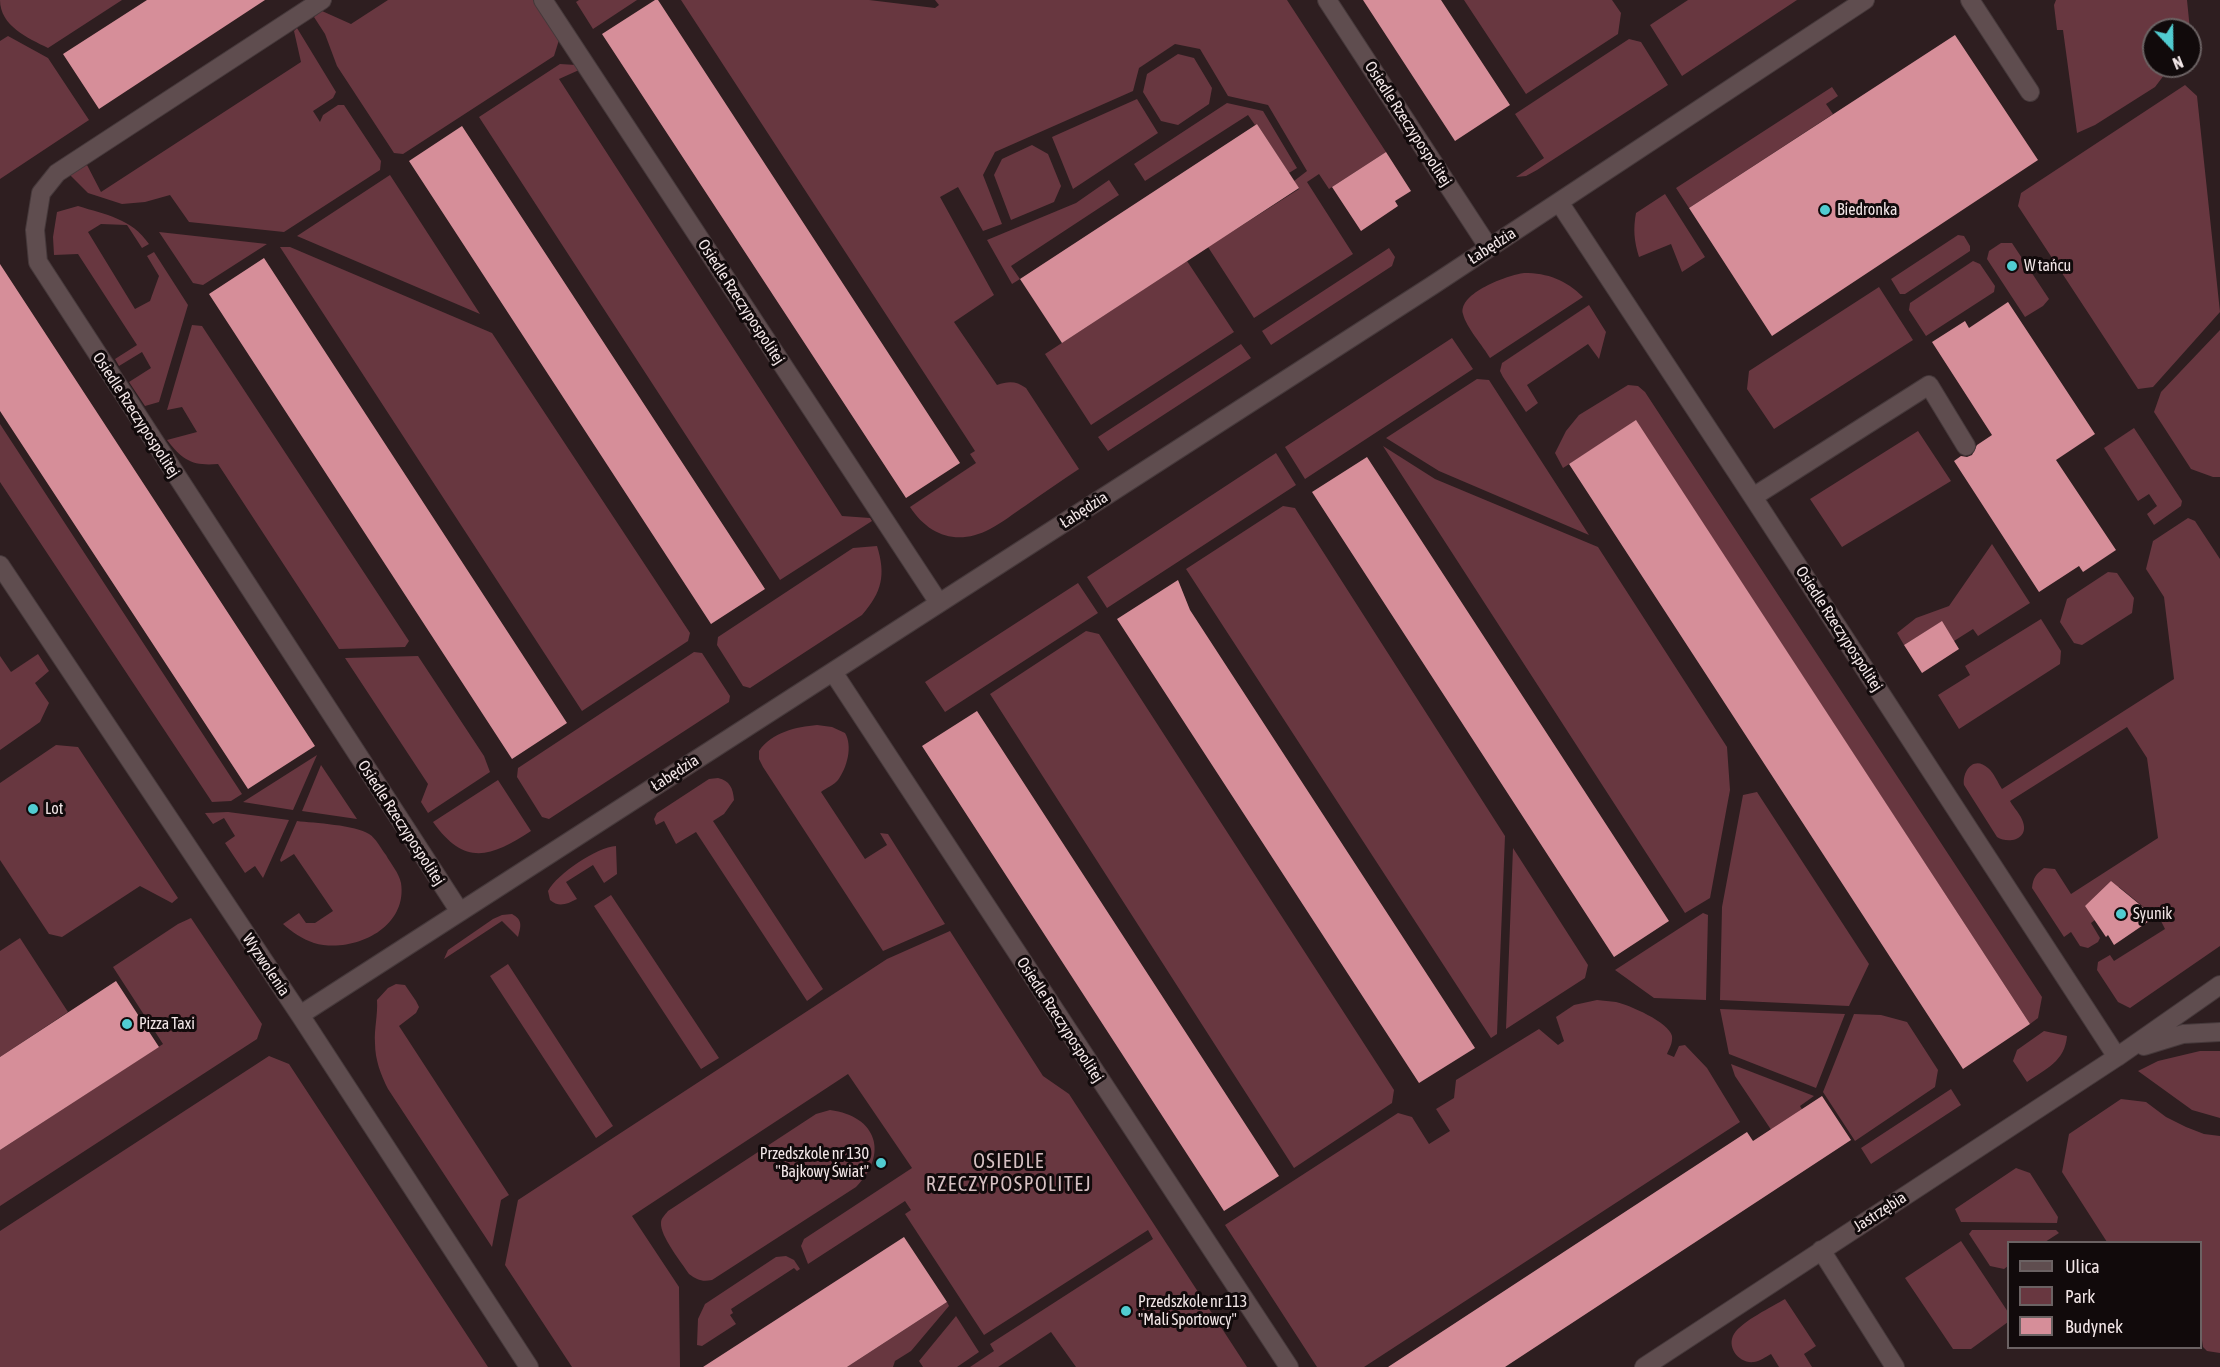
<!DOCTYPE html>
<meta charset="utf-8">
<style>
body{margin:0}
#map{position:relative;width:2220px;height:1367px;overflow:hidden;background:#2e1e20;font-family:"Asap Condensed",sans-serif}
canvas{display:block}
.legend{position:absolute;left:2007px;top:1241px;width:195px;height:108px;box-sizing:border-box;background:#110a0b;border:2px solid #6b6263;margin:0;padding:8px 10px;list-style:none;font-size:18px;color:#f2e6e7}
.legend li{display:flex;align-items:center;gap:12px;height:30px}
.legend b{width:30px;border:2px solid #6b6263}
.north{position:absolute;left:2142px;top:18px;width:60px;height:60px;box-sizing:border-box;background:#110a0b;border:2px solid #6b6263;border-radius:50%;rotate:158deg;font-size:16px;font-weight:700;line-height:24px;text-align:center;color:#f2e6e7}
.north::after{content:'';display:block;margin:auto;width:21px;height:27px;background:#51ccd1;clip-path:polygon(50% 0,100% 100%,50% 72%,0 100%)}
</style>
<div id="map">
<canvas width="2220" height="1367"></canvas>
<ul class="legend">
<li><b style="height:8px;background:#5f4d4f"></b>Ulica</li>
<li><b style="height:16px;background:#683740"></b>Park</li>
<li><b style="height:16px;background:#d68e99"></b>Budynek</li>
</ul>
<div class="north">N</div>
</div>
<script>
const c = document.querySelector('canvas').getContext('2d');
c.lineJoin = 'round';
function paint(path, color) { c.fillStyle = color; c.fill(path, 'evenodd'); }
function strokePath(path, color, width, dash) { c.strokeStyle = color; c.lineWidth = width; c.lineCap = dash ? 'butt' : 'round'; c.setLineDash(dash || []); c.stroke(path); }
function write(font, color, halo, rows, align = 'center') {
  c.font = font + ' "Asap Condensed",sans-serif'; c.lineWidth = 6; c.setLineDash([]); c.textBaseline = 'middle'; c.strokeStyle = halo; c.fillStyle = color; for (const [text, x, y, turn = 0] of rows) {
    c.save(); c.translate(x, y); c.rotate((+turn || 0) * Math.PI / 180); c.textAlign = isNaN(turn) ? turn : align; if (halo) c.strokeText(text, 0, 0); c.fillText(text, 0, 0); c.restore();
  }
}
const green = new Path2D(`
 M0,0H122L48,48C28,38 0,26 0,0Z
 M388,0H533L559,40L554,56L403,154L394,153L337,66L325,34L314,17L322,11L351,24Z
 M579,0H637L593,29L576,2Z
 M681,0H869L935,8L939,5L935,0H1287L1386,152L1329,189L1319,174L1307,182L1353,254L1254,318L1208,247L1299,189L1294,181L1307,171L1268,105L1228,96L1200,49L1175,44L1139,68L1133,91L995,152L983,175L1002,224L983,231L958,187L940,197L994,295L954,322L997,385C1009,381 1016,381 1026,388L1079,469C1061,481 1043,493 1025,506C1014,513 1002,523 990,529C958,546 929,536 910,507L976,463L970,454L975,451Z
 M1464,0H1612L1621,13L1618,34L1526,94Z
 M1688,0H1797L1682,76L1650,25Z
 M2056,0H2187L2190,30H2154V66H2171L2155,87L2095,125L2077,133L2063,30H2057L2054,5Z
 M297,28L336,92L333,98L313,111L320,122L323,115L338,105H344L381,161L380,170L284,232L189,222L170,195L145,202L122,204L88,193L70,175L87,165L101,192L301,62L294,31Z
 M8,36L48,58L89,120L0,179V41Z
 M1629,39L1641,42L1668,85L1537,170L1526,176L1516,177L1544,158L1515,114Z
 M1178,54L1194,58L1212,88L1209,104L1178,125L1161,121L1143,92L1147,74Z
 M560,64L576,65L579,70L559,79L842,516L870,518L872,521L780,580L479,117Z
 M2185,85L2197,96L2220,312L2153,387L2138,389L2018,206L2021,193Z
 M1832,87L1838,96L1826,104L1833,114L1689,208L1676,188Z
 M1137,99L1158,133L1073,189L1052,137Z
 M1227,103L1263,111L1297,168L1289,173L1257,124L1255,125L1248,115L1145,181L1134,164Z
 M1032,145L1048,154L1061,186L1054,202L1011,220L994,175L1002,159Z
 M390,175L480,314L297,236Z
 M1109,180L1119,195L1011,266L1020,279L1012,284L987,240L1076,203Z
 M1665,194L1705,257L1682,272L1671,244L1639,257C1634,241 1633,229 1636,213Z
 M78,206C106,215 131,218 149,244L142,248L127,225L101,224L88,232L135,309L150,301L159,276L147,256L154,252L188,305L159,402L145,406L129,382L151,368L142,352L119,366L115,359L137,345L78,254L54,255L53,237L57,212Z
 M159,232L267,244L203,285L193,283Z
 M1958,235L1964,236L1970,246V251L1905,294H1900L1891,279Z
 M2001,243H2012L2049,299L2043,306L2025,317L1987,259L1989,251Z
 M280,247H290L492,333L690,633L688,641L582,711Z
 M1389,248L1395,257L1392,266L1271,345L1262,331Z
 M1187,261L1234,332L1091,425L1045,354Z
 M1973,261L1980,264L1995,286L1994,292L1926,336L1909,310L1910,303Z
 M1524,273C1548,273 1566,280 1583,297L1490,358C1483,346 1466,327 1463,314C1458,293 1508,275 1524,273Z
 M1879,287L1913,340L1774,429L1747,389L1749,371Z
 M1589,305L1606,332L1599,359L1588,344L1527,385L1538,403L1526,412L1503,377L1500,371L1502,363Z
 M192,325L202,326L409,641L405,647L339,649L218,464C193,466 183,461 167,440L197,432L182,407L167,410Z
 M2220,330V477H2213L2191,469L2154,412L2161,392Z
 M1452,338L1473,369L1305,479L1285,447Z
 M1241,344L1251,358L1108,451L1098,437Z
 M1477,379L1489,380L1589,535L1439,471L1386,438Z
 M1628,385L1638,386L1645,392L2042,997L2038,1018L2030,1024L1636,421L1563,468L1555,453L1566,431L1579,415Z
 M0,424L242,794L231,801L212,802L0,482Z
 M2134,428L2182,501L2181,506L2154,525L2147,514L2157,506L2149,494L2138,501L2104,448Z
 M1918,431L1951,481L1842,547L1810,499Z
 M1383,446L1435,479L1598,547L1727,747L1730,790L1710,898L1685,913Z
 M1276,453L1296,485L1107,608L1087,577Z
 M1283,506L1295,508L1505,836L1497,1034L1491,1038L1186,569Z
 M2188,518L2195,521L2220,559V946L2130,1008L2118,1002L2097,970L2098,962L2110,955L2114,961L2165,929L2161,921L2119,887L2089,907L2085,906L2095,920L2091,923L2100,938L2098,942L2088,948L2080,946L2071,932L2064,937L2032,888C2033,878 2036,874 2044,868L2055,869L2071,894L2158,838L2147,758L2127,727L2010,801C2014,808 2021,815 2023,822C2029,840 2008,844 1997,837L1964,785C1962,771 1974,755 1988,768C1994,773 1998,783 2002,789L2174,679L2164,597L2146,569L2153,541Z
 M1992,544L2030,603L1978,636L1973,629L1954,641L1941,622L1904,645L1897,633L1916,618L1949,606Z
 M877,546C886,575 882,592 862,615L750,688L743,686L717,645L718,637L853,548Z
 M2108,572L2117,573L2134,598L2132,613L2082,645L2074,643L2060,622L2067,599Z
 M1078,583L1098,613L945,712L925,682Z
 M2041,619L2061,651L2060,664L1959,729L1938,695L1970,675L1965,666Z
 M1086,631L1099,634L1394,1090L1392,1103L1294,1168L990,694Z
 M694,652L702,653L730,696L729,702L549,819L542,817L517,777L518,768Z
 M38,654L49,671L35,683L49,703L40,722L0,750V656L11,672Z
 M418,656L484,756L490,772L428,813L421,802L428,784L345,658Z
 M817,725L832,727L845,733C853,746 847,768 838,780C834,785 826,788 821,792L865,859L887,845L880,833L888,834L945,924L883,951L763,767L759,759V751C772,732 796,727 817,725Z
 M56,745L78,747L178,898L172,903L140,886L62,937L49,934L0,860V783Z
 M317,755L293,810L243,802Z
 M321,765L357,819L302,811Z
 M718,778C730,781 733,788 734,800L724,814L713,821L823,989L807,1001L696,832L676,844L664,821L656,825L654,819L657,813L709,779Z
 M498,780L531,831C491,857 465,867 433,822Z
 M1757,792L1869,964L1849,1006L1720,1000L1722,907L1743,795Z
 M228,812L289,820L263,878L255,866L245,873L225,843L235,836L224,818L213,824L205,813Z
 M297,821C314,823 356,825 369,834C376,838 381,849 386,855C391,864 399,873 401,883C408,929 352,954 314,943C302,939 292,932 283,924L299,913L306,923H315L333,911L294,854L281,862L280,860Z
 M616,846L617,874L604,883L593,865L566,882L577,899C567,904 559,908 550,900L548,891C557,874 597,847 616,846Z
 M1513,848L1588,965L1585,978L1506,1029Z
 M611,895L719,1058L701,1069L594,906Z
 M1703,913L1708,915L1706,1000L1654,998L1615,970Z
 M512,914C523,920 521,926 518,937L502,921L444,959L448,950L493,919L502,915Z
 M191,918L262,1024L257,1039L0,1206V1150L163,1044L113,967L178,924Z
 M950,931L1043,1076L1069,1094L1247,1367H1076L1051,1332L998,1367H970L994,1351L990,1344L1153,1239L1148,1230L984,1335L905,1214L911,1210L905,1201L808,1264L801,1246L804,1239L912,1168L848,1074L632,1216L679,1287L680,1367H572L505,1265L518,1200L887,959Z
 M20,938L68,1012L0,1057V951Z
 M508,964L613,1126L596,1138L490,976Z
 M396,984L405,985L416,1001L419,1007L416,1013L399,1026L509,1195L501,1200L492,1247L388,1089C381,1075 375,1060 375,1043C374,1029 378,1015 377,1000L388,988Z
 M1597,1000C1603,1001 1610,1001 1616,1002C1629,1005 1669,1022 1672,1036C1673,1043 1669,1049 1667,1054L1674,1057L1679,1046L1685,1045L1707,1068L1740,1122L1364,1367H1317L1225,1225L1398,1113L1412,1117L1429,1144L1450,1131L1436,1109L1454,1098L1456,1080L1539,1029L1558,1045L1564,1041L1556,1017L1574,1005Z
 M1720,1009L1845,1014L1816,1088L1729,1054Z
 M1854,1014L1881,1015L1907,1022L1938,1070L1935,1087L1855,1141L1823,1092Z
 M2044,1031L2067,1036C2065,1061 2046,1069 2027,1082L2013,1061L2017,1050Z
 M2200,1051H2220V1118L2192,1110L2138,1071L2158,1061Z
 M269,1056L289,1064L488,1367H0V1231Z
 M1731,1064L1814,1096L1800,1106L1807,1118L1786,1152L1735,1076Z
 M1951,1089L1961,1105L1871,1164L1861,1148Z
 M2121,1099L2146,1102L2166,1117L2186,1127L2204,1134L2220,1136V1353L2207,1351L2203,1347L2201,1333L2200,1242H2107L2062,1172L2069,1134Z
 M830,1110C877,1116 889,1154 856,1187L712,1280C702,1282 697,1280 689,1274C682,1263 660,1236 661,1223C661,1218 665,1215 668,1211L816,1114Z
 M2016,1168L2030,1173L2058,1217L2057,1223L1961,1222L1955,1209Z
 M1972,1230H2056L2059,1233L2045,1242H2008V1266L2004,1269L1990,1266L1969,1234Z
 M1961,1241L2008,1312V1322L1971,1349H1953L1905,1278Z
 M786,1256L794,1260L800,1269L797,1271L794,1268L731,1309L733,1313L730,1315L736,1324L702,1346L697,1345L698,1319L705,1304L776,1257Z
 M1785,1299L1816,1346L1804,1354L1812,1367H1779L1771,1354C1765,1357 1761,1361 1754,1362C1739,1364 1726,1347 1734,1334C1742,1321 1772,1307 1785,1299Z
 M947,1302L949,1306L911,1351L895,1361L893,1367H847Z
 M956,1316L979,1352L957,1367H923L919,1361Z`);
const building = new Path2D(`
 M147,0H265L99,109L63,54Z
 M655,0H658L960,463L906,498L602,34Z
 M1363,0H1441L1510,105L1455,141Z
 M1955,35L2038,160L1772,336L1689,208Z
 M1257,124L1299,188L1062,343L1020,279Z
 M462,126L765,589L711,624L409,161Z
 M1386,152L1411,191L1395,201L1398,206L1361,231L1332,187Z
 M264,258L567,723L512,759L209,294Z
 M0,264L315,746L248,789L0,411Z
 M2008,302L2095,434L2056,460L2116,550L2083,572L2079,566L2039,592L1954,461L1961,456L1967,457L1972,455L1977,445L1992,435L1932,342L1965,321L1969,328Z
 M1636,420L2030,1024L1963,1069L1569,464Z
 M1367,457L1669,921L1614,957L1312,492Z
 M1178,580L1190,610L1475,1048L1419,1083L1117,619Z
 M1942,621L1959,649L1922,673L1904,645Z
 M977,711L1279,1176L1224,1211L922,746Z
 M2111,881L2155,917L2114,945L2108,935L2106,937L2085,906Z
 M116,981L159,1047L0,1150V1057Z
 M1822,1096L1851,1140L1505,1367H1388L1747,1132L1753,1141Z
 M904,1237L947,1302L847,1367H703Z`);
const minor = new Path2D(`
 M322,0L57,173L41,193L35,230L38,262L460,912
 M543,0L939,603
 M1327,0L1489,248
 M1970,0L2030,92
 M1559,202L1753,497L2117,1057
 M1753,497L1929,385L1966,446
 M0,565L300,1015L529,1367
 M833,672L1289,1367
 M300,1015L1433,285L1865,0
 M2144,1046L2183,1034L2220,1032
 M1821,1250L1895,1367
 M1644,1367L2117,1057L2220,985`);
const markers = [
 [1825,210,6,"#51ccd1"],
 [2012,266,6,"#51ccd1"],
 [33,809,6,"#51ccd1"],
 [2121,914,6,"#51ccd1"],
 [127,1024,6,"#51ccd1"],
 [881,1163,6,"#51ccd1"],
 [1126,1311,6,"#51ccd1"]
];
const streetNames = [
 ["Osiedle Rzeczypospolitej",1408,124,57],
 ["Łabędzia",1492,246,-33],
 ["Osiedle Rzeczypospolitej",741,302,57],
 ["Osiedle Rzeczypospolitej",136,415,57],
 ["Łabędzia",1084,510,-33],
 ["Osiedle Rzeczypospolitej",1839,629,57],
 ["Łabędzia",675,773,-33],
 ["Osiedle Rzeczypospolitej",401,823,57],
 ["Wyzwolenia",266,965,56],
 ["Osiedle Rzeczypospolitej",1060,1020,57],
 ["Jastrzębia",1880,1212,-33]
];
const poiNames = [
 ["Biedronka",1837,210],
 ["W tańcu",2024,266],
 ["Lot",45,809],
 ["Syunik",2133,914],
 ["Pizza Taxi",139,1024],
 ["Przedszkole nr 130",869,1154,"right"],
 ["\"Bajkowy Świat\"",869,1172,"right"],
 ["Przedszkole nr 113",1138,1302],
 ["\"Mali Sportowcy\"",1138,1320]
];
const quarterNames = [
 ["OSIEDLE",1009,1162],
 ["RZECZYPOSPOLITEJ",1009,1185]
];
paint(green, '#683740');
paint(building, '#d68e99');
strokePath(minor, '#46393b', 20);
strokePath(minor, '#5f4d4f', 18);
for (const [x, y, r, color] of markers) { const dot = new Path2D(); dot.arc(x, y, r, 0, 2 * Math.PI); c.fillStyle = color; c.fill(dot); strokePath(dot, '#110a0b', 2); }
write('16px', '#f2e6e7', '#110a0b', streetNames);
write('16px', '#f2e6e7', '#110a0b', poiNames, 'left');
c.letterSpacing = '1.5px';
write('20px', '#d7c1c3', '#110a0b', quarterNames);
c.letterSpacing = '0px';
</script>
